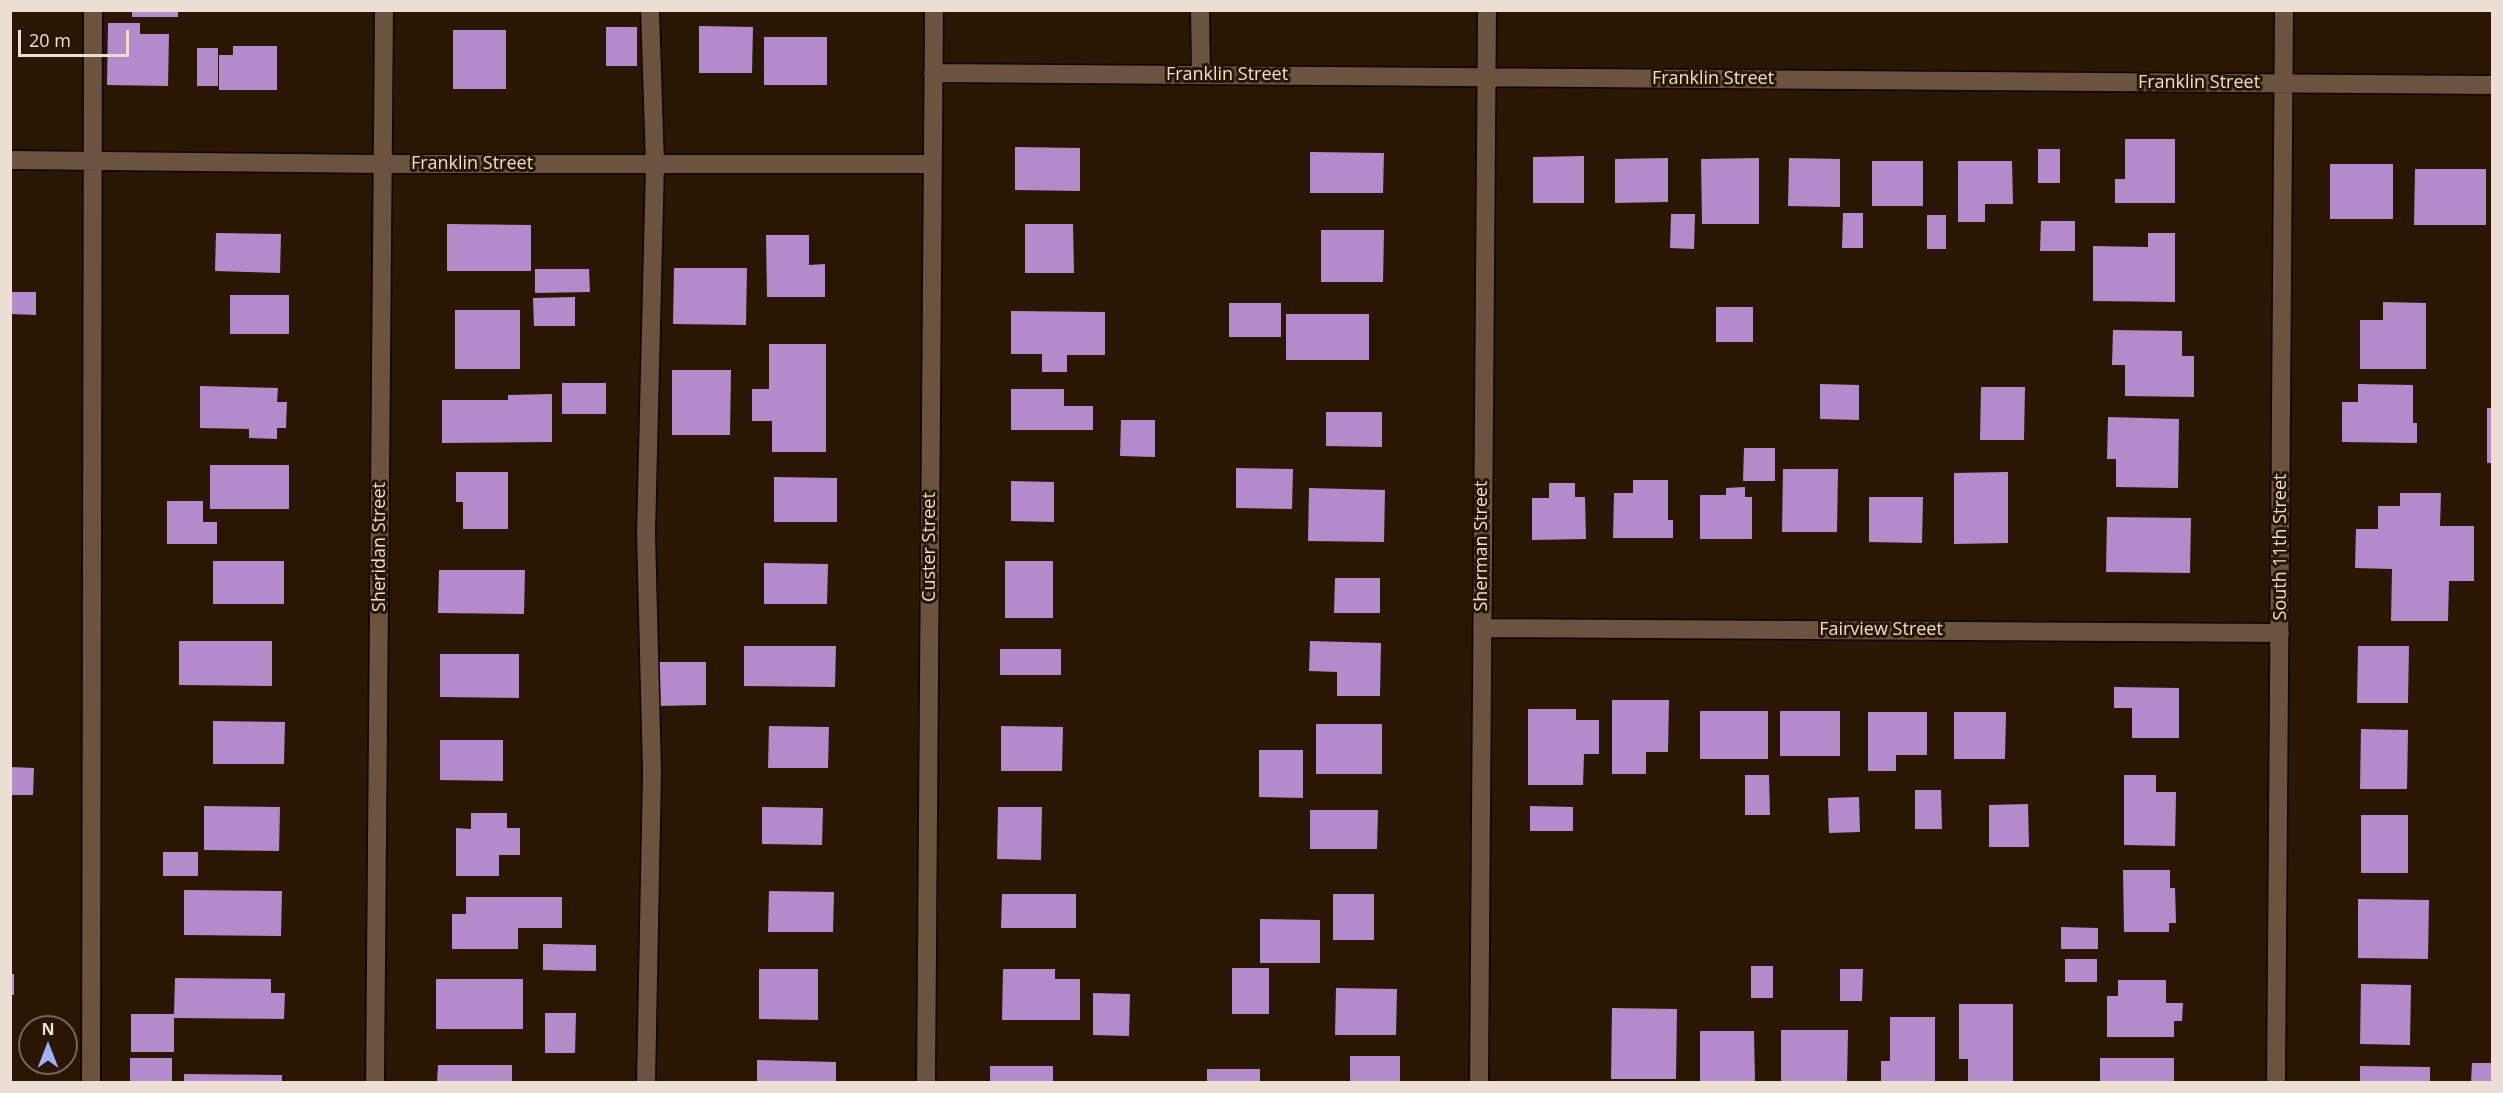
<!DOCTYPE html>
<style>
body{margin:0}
#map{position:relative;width:2503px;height:1093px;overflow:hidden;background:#2a1603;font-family:"Open Sans",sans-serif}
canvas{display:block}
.frame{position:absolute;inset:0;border:12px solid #ecded2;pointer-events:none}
.north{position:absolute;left:18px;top:1015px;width:60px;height:60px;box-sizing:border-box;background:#2a1603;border:2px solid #786656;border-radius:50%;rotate:0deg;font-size:16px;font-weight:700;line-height:24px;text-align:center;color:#ecded2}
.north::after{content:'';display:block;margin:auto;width:21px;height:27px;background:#a1b2fd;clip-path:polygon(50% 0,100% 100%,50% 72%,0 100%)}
.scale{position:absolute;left:18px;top:30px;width:111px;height:27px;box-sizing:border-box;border:3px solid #ecded2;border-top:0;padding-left:8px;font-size:18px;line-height:21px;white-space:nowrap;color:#ecded2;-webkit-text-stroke:4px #2a1603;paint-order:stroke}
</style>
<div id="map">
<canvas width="2503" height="1093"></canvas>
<div class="frame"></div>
<div class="north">N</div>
<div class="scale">20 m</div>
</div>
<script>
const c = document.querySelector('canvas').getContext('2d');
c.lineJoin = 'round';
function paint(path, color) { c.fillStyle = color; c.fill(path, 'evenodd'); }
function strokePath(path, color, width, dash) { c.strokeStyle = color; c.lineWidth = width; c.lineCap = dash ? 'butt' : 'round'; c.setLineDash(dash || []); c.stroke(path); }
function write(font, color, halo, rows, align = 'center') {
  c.font = font + ' "Open Sans",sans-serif'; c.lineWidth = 6; c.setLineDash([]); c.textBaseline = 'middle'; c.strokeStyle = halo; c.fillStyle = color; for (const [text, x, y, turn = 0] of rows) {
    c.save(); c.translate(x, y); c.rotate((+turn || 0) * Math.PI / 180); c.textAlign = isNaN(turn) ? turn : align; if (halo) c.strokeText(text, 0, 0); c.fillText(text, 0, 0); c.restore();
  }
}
const building = new Path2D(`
 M132,10H178V17H132Z
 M108,23H140V34H169L168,86L107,85Z
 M699,26L753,27L752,73H699Z
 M606,27H637V66H606Z
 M453,30H506V89H453Z
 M764,37H827V85H764Z
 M233,46H277V90H219V55H233Z
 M197,48H218V86H197Z
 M2125,139H2175V203H2115V179H2125Z
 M1015,147L1080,148V191L1015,190Z
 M2038,149H2060V183H2038Z
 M1310,152L1384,153L1383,193H1310Z
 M1584,156V203H1533V157Z
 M1668,158V202L1615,203V159Z
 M1759,158V224H1702L1701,159Z
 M1789,158L1840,159V207L1788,206Z
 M1872,161H1923V206H1872Z
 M1958,161H2012L2013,204H1985V222H1958Z
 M2330,164H2393V219H2330Z
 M2415,169H2486V225H2414Z
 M1843,213H1863V248H1842Z
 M1671,214H1695L1694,249L1670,248Z
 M1927,215H1946V249H1927Z
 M2041,221H2075V251H2040Z
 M447,224L531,225V271H447Z
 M1025,224H1073L1074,273H1025Z
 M1321,230H1384L1383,282H1321Z
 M216,233L281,234L280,273L215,271Z
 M2148,233H2175V302L2093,301V246L2148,247Z
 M766,235H809V265L825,264V297H767Z
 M674,268H747L746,325L673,324Z
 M535,269H589L590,292L535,293Z
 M10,292H36V315L10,314Z
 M230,295H289V334H230Z
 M575,297V326H534L533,298Z
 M2383,302L2426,303V369H2360V320H2383Z
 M1229,303H1281V337H1229Z
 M1716,307H1753V342H1716Z
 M455,310H520V369H455Z
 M1011,311L1105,312V355H1067V372H1042V354H1011Z
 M1286,314H1369V360H1286Z
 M2113,330L2182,331V356H2194V397L2125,396V365H2112Z
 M769,344H826V452H772V421H752V389H769Z
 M672,370H731L730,435H672Z
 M562,383H606V414H562Z
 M1820,384L1859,385V420L1820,419Z
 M2358,384L2413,385V423H2417V443L2342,442V402H2358Z
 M200,386L278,388L277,402H287L286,428H277V439L249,438V429L200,428Z
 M1981,387H2025L2024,440H1980Z
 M1011,389H1064V406H1093V430H1011Z
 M552,394V442L442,443V400H508V395Z
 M2487,408H2492V463H2487Z
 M1326,412H1382V447L1326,446Z
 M2108,417L2179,419L2178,488L2116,487V459H2107Z
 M1121,420H1155V457L1120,456Z
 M1744,448H1775V481H1743Z
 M210,465H289V509H210Z
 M1236,468L1293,469L1292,509L1236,508Z
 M1783,469H1838L1837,532H1782Z
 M456,472H508V529H463V502H456Z
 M2008,472V543L1954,544V473Z
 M774,477L837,478V522H774Z
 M1633,480H1668V520H1673V538H1613L1614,493H1633Z
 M1011,481L1054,482V522L1011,521Z
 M1549,483H1575V497H1585L1586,539L1532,540V498H1549Z
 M1745,487V497H1752V539H1700V495H1726V488Z
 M1309,488L1385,490L1384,542L1308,541Z
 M2400,493H2441L2440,526H2474V581H2449L2448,621H2391L2392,569L2355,568L2356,529H2378V506H2400Z
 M1869,497H1923L1922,543L1869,542Z
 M167,501H203V522H217V544H167Z
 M2107,517L2191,518L2190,573L2106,572Z
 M213,561H284V604H213Z
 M1005,561H1053V618H1005Z
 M764,563L828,564L827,604H764Z
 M439,570H525L524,614L438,613Z
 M1335,578H1380V613H1334Z
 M179,641H272V686L179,685Z
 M1310,641L1381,643L1380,696H1337V672L1309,671Z
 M744,646H836L835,687L744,686Z
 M2358,646H2409L2408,703H2357Z
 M1000,649H1061V675H1000Z
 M440,654H519V698L440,697Z
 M658,662H706V705L658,706Z
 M2114,687L2179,688V738H2132V708H2114Z
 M1612,700H1669L1668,752H1646V774H1612Z
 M1528,709H1576V720H1599V754H1584L1583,785H1528Z
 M1700,711H1768V759H1700Z
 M1780,711H1840V756H1780Z
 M1868,712H1927V755H1896V771H1868Z
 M1954,712H2006L2005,759H1954Z
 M213,721L285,722L284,764H213Z
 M1316,724H1382V774H1316Z
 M769,726L829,727L828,768H768Z
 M1001,726L1063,727L1062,771H1001Z
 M2361,729L2408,730L2407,789H2360Z
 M440,740H503V781L440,780Z
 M1259,750H1303V798L1259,797Z
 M10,767L34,768L33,795H10Z
 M1745,775H1769L1770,815H1745Z
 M2124,775H2156V792H2176L2175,846L2124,845Z
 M1915,790H1941L1942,829H1915Z
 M1859,797L1860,832L1829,833L1828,798Z
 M2028,804L2029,847H1989V805Z
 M204,806L280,807L279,851L204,850Z
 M1530,806L1573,807V831H1530Z
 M762,807L823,808L822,845L762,844Z
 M998,807H1042L1041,860L997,859Z
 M1310,810H1378L1377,849H1310Z
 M471,813H507V828H520V855H499V876H456V828L471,829Z
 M2361,815H2408V873H2361Z
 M163,852H198V876H163Z
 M2123,870H2170V888H2175L2176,923H2169V932H2124Z
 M184,890L282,891L281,936L184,935Z
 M769,891L834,892L833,932H768Z
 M1002,894H1076V928H1001Z
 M1333,894H1374V940H1333Z
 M466,897H562V928H518V949H452V914H466Z
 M2358,899L2429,900L2428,959L2358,958Z
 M1260,919L1320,920V963H1260Z
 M2061,927L2098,928V949H2061Z
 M543,944L596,945V971L543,970Z
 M2065,959H2097V982H2065Z
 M1751,966H1773V998H1751Z
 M1232,968H1269V1014H1232Z
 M759,969H818V1020L759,1019Z
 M1003,969H1055V979H1080V1020H1002Z
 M1840,969H1863L1862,1001H1840Z
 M10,974H14V995H10Z
 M175,978L271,979V993H285L284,1019L174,1018V1052H131V1014H174Z
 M436,979H523V1029H436Z
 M2118,980H2166V1003H2183L2182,1021H2174V1037H2107V996H2118Z
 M2361,984L2411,985L2410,1045L2360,1044Z
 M1336,988L1397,989L1396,1035H1335Z
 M1093,993L1130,994L1129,1036L1093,1035Z
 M1959,1004H2013V1082H1968V1059H1959Z
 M1612,1008L1677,1009L1676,1079H1611Z
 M545,1013H576L575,1053H545Z
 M1890,1017H1935V1082H1881V1061H1890Z
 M1781,1030H1848L1847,1082H1781Z
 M1700,1031H1754L1755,1082H1700Z
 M1350,1056H1400V1082H1350Z
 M130,1058H172V1082H130Z
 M2100,1058H2174V1082H2100Z
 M757,1060L836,1062V1082H757Z
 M2472,1063H2492V1082H2471Z
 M438,1065H512V1082H437Z
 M990,1066H1053V1082H990Z
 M2360,1066L2430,1067V1082H2360Z
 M1207,1069H1260V1082H1207Z
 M184,1074L282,1075V1082H184Z`);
const minor = new Path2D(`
 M1200,10L1201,75
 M933,73L2492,85
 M10,160L382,164H933
 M1482,628L2280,633
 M91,1082L93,10
 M375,1082L384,10
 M646,1082L652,772L646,533L655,164L650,10
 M926,1082L934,10
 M1479,1082L1487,10
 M2276,1082L2284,10`);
const streetNames = [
 ["Franklin Street",1227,75],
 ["Franklin Street",1713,79],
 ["Franklin Street",2199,83],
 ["Franklin Street",472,164],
 ["Sherman Street",1482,546,-90],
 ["Sheridan Street",380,547,-90],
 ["Custer Street",930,547,-90],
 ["South 11th Street",2281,547,-90],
 ["Fairview Street",1881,630]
];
paint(building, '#b48bca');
strokePath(minor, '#110200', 21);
strokePath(minor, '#6b533f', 18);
write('18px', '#ecded2', '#2a1603', streetNames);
</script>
